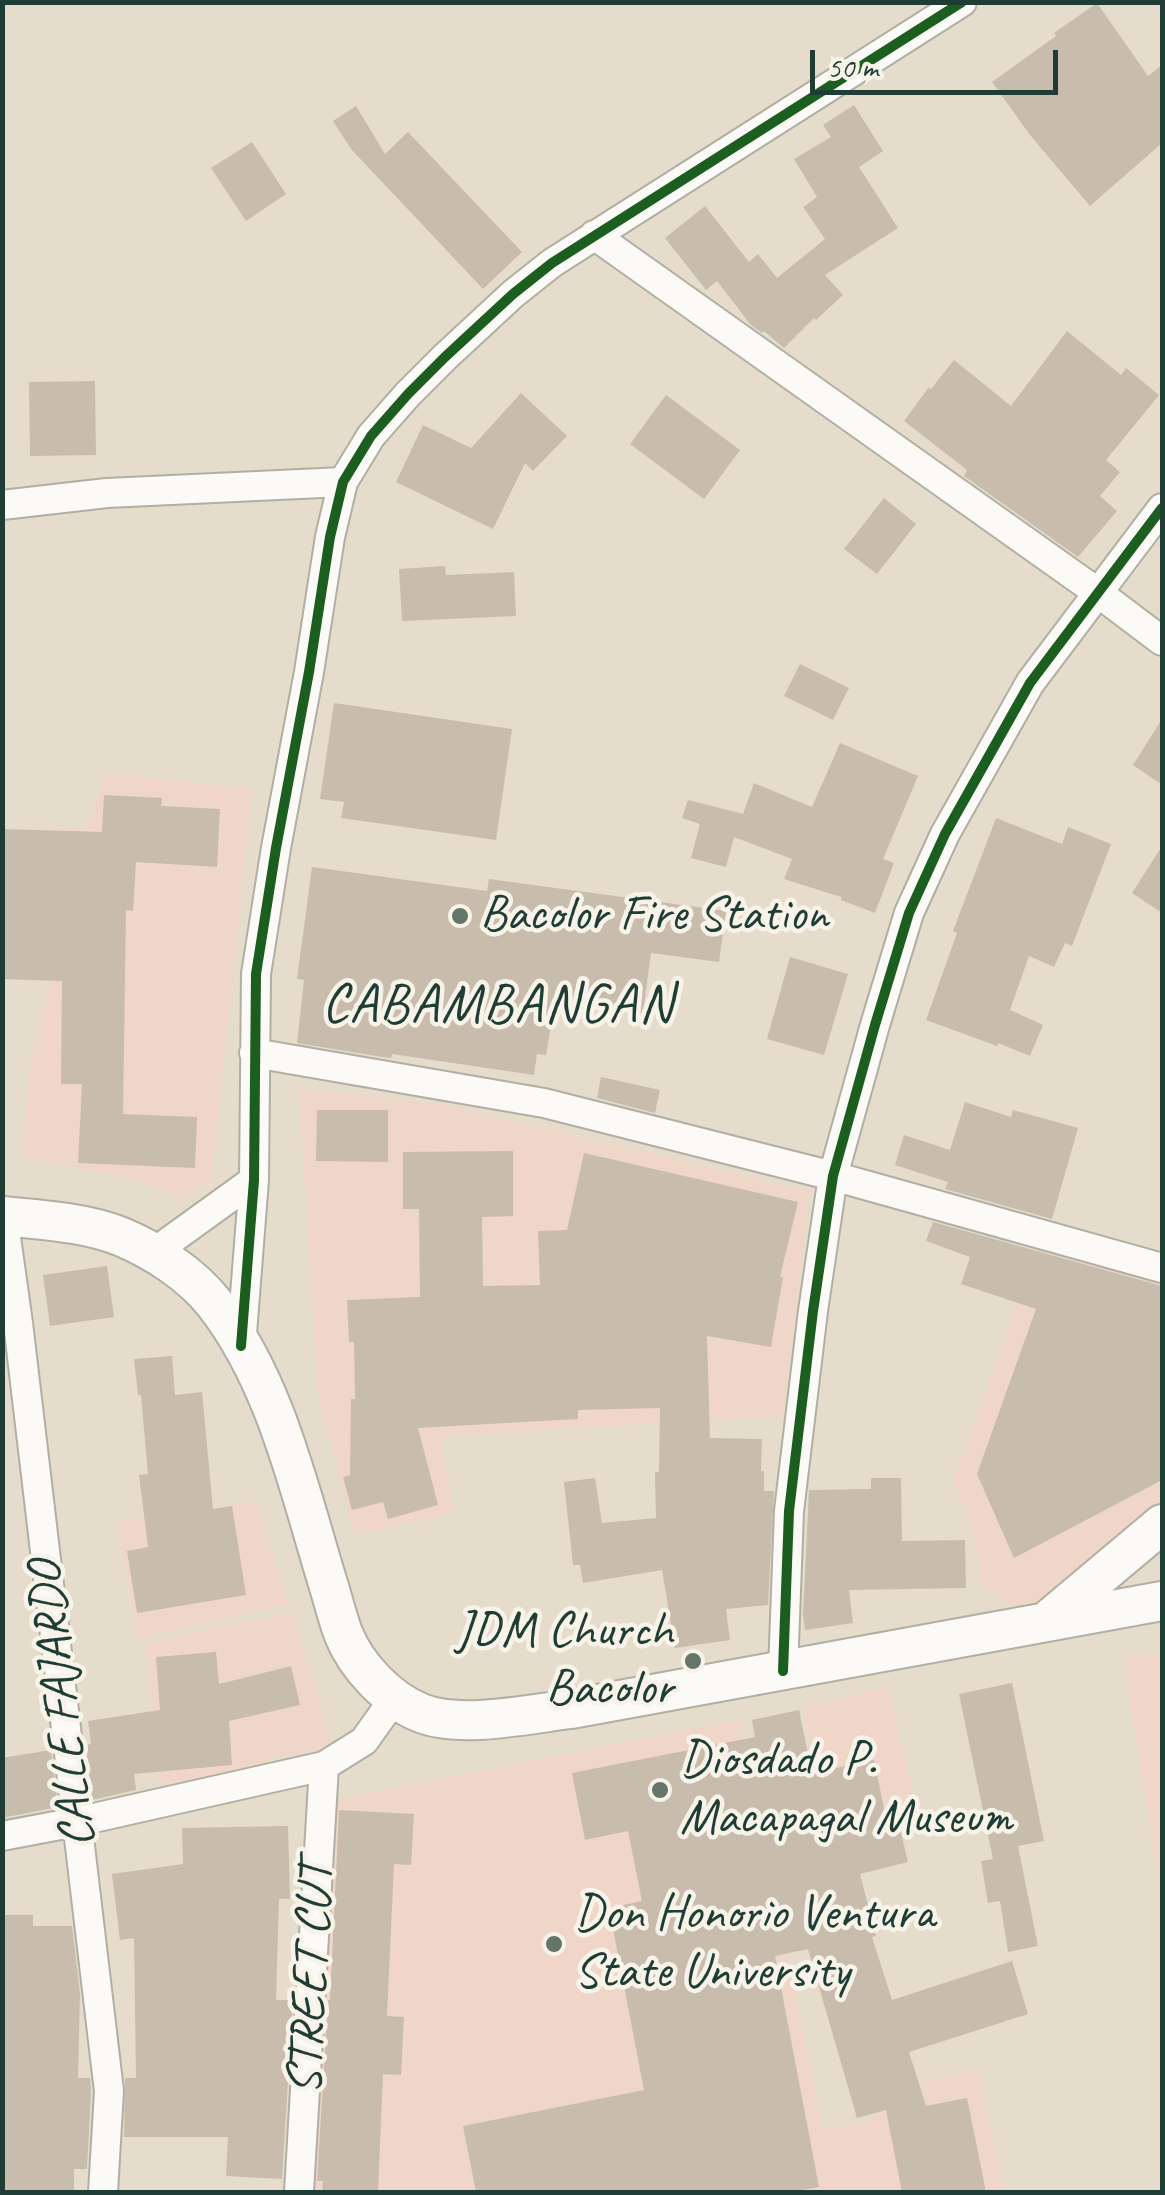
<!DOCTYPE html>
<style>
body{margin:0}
#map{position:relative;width:1165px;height:2195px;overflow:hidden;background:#e6dccc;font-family:Caveat,sans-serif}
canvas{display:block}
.frame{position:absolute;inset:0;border:5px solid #1f3d34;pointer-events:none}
.scale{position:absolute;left:810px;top:50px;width:248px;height:45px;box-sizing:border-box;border:5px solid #1f3d34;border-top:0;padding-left:12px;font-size:30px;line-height:35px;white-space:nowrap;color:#1f3d34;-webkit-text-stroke:8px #f7f3e8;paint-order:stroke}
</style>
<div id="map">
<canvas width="1165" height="2195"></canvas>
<div class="frame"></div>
<div class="scale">50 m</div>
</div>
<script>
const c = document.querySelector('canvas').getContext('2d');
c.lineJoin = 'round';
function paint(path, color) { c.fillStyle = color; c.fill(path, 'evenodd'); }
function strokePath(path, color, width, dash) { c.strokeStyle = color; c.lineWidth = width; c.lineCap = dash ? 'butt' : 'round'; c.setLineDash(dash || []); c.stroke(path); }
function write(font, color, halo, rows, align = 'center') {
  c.font = font + ' Caveat,sans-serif'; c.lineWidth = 9; c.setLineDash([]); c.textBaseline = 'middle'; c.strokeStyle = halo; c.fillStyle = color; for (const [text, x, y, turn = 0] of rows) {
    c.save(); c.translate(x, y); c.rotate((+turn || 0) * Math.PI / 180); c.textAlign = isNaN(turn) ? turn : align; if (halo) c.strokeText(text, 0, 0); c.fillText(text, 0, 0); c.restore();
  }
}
const built = new Path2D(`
 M106,773L252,789L211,1181L180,1199L135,1180L22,1156L31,1057L50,983L56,828L86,830Z
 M299,1088L445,1105L810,1191L782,1416L548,1429L440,1437L454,1513L354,1535L318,1391Z
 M1043,1235L1162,1277V1513L1026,1616L980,1584L976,1540L953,1481Z
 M256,1501L289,1604L138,1638L116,1521Z
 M293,1612L331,1743L163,1789L145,1642Z
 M1162,1652V1905L1124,1659Z
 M888,1687L916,1808L831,1828L802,1707Z
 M739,1720L823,2130L878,2119L876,2094L978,2069L1004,2192H309L328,1819L339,1799Z`);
const building = new Path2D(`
 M1097,3L1148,76L1162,65V143L1090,206L1030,135L992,82L1056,36L1054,33Z
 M854,105L883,151L859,167L898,228L825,275L843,295L816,320L814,318L784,348L764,331L762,333L750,324L717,281L706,290L665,238L705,206L749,262L758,254L777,278L825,239L803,207L817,197L794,159L831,137L823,125Z
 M356,106L385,154L408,132L522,252L483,289L351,149L333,121Z
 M252,142L286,194L246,221L211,168Z
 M1067,331L1121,375L1126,368L1159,395L1106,460L1120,472L1100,496L1117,511L1078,557L964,476L967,470L904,421L929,387L931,389L954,360L1011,406Z
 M95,381L96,455L30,456L29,382Z
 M521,393L567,436L533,471L525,463L493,529L396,482L423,425L471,448Z
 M666,395L740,450L704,499L630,444Z
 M884,498L916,524L877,574L844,549Z
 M445,566L446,575L514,572L516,616L402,621L399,569Z
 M800,664L849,688L833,720L784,696Z
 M334,703L512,729L496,840L341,818L344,802L320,799Z
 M1162,719V785L1133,765Z
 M840,743L918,776L883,859L894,863L875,913L841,900V897L784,879L792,859L734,837L726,867L691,858L700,824L682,818L688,800L743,814L754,783L812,807Z
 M104,795L162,798L161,806L220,809L217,867L136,862L133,911L126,910L123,1114L197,1117L195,1168L78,1163L82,1084H61L62,981L2,979V829L102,832Z
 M996,818L1062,844L1068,827L1111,844L1072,946L1065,943L1054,967L1029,956L1010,1010L1043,1025L1030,1056L998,1043L997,1046L926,1020L957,933L953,931Z
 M1162,846V913L1132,893Z
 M312,867L487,891L489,879L726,911L719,962L651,953L643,1013L555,1001L546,1055L537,1054L534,1075L392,1054L391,1058L382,1057L297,1043L304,980L297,979Z
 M790,957L848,974L824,1055L767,1039Z
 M601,1077L660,1090L655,1113L597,1098Z
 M965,1102L1011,1117L1013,1110L1078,1128L1052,1219L945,1189L948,1182L895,1165L904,1135L950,1150Z
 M317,1110H388V1162L316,1161Z
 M513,1151V1216L482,1217L483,1286L540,1285L538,1231L567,1230L584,1153L798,1202L780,1277H783L771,1347L707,1336L710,1438L762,1439L761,1471H764V1491H774L768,1605L726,1609L730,1640L675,1648L662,1570L583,1583L580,1565H573L564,1482L595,1478L602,1523L656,1518L655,1472H659L660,1408L578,1410V1419L418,1428L438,1505L388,1519L383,1502L352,1510L343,1477L350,1475L351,1399H355L354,1342H349L347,1300L420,1297L419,1209H403V1152Z
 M933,1222L1162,1286V1480L1014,1558L977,1474L1036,1309L961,1284L970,1257L926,1241Z
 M107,1266L114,1317L50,1326L43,1275Z
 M172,1356L175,1395L202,1392L213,1509L232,1506L246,1595L137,1613L127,1551L148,1547L139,1475L148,1474L141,1395H138L134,1359Z
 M871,1478H901L902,1541L965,1540L966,1588L849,1590L853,1623L805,1630L803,1615L809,1490L871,1489Z
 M216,1652L219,1684L291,1666L300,1705L229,1721L232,1765L134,1774L136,1790L92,1800L86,1745L91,1744L88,1721L160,1710L156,1657Z
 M1012,1683L1044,1841L1018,1846L1038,1946L1008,1952L1000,1901L988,1903L981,1861L993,1859L959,1694Z
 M799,1710L812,1773L874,1760L886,1818L897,1816L908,1862L860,1874L876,1936L872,1937L892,2000L1012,1961L1028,2014L909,2052L926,2106L967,2098L986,2192H902L886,2110L857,2118L808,1949L775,1956L819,2187L791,2192H476L463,2126L644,2090L609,1908L642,1901L628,1831L585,1840L572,1773L755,1737L752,1720Z
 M51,1750L58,1807L2,1818V1758Z
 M339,1810L414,1814L411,1865L394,1864L387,2016L404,2017L401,2075L383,2074L378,2192H322L323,2181H317L328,2000H330Z
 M288,1826L290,1899H279L276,2000H293L282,2179L226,2176L228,2137H124L125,2078H136L134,1938L120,1940L112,1874L183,1864L182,1828Z
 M2,1915H33V1926H72L80,1993L78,2078H90L91,2092L87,2169H74V2192H2Z`);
const minor = new Path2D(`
 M594,235L1097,592L1162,641
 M2,505L107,493L343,482
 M254,1053L544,1103L833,1176L1162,1268
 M3,1216L18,1323L109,2091L103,2192
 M153,1253L254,1180
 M241,1346L254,1180L256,974L276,848L309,672L330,537L343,482L371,436L408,394L445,357L513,294L552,263L962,2
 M783,1671L789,1511L813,1311L833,1176L875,1025L909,913L945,834L1030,683L1162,508
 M2,1836L76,1822L324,1766L364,1741L394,1699
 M299,2192L324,1766`);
const secondary = new Path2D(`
 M2,1216C41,1220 85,1222 122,1237C155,1251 191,1274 214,1303C277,1383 300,1494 330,1590C334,1604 338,1619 343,1633C356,1666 388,1700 421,1713C461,1729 529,1714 571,1709L1162,1601
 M1049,1619L1162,1524`);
const cycleway = new Path2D(`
 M241,1346L254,1180L256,974L276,848L309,672L330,537L343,482L371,436L408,394L445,357L513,294L552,263L962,2
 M783,1671L789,1511L813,1311L833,1176L875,1025L909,913L945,834L1030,683L1162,508`);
const markers = [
 [460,916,10,"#657569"],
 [693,1661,10,"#657569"],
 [660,1790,10,"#657569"],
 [554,1944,10,"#657569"]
];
const poiNames = [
 ["Bacolor Fire Station",480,916],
 ["JDM Church",673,1632,"right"],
 ["Bacolor",673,1690,"right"],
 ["Diosdado P.",680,1761],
 ["Macapagal Museum",680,1819],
 ["Don Honorio Ventura",574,1915],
 ["State University",574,1973]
];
const streetNames = [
 ["CALLE FAJARDO",63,1704,-97],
 ["STREET CUT",312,1979,-87]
];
const quarterNames = [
 ["CABAMBANGAN",498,1007]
];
paint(built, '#efd6c8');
paint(building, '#c8bcad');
strokePath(minor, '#b1aea3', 32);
strokePath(secondary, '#b1aea3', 42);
strokePath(minor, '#fbfaf7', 28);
strokePath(secondary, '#fbfaf7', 38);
strokePath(cycleway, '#1b5e20', 10);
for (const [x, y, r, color] of markers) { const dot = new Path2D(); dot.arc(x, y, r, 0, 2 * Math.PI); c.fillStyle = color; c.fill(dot); strokePath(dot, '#f7f3e8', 4); }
write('50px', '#1f3d34', '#f7f3e8', poiNames, 'left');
write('50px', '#1f3d34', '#f7f3e8', streetNames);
c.letterSpacing = '2.5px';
write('55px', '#1f3d34', '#f7f3e8', quarterNames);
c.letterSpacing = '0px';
</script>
